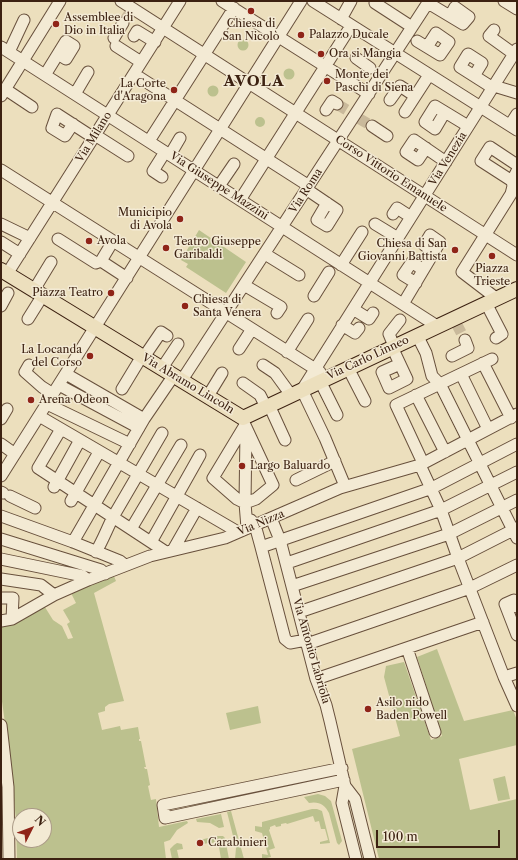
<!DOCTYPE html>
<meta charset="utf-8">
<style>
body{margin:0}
#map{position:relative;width:518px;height:860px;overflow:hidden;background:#ecdfbd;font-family:"Libre Caslon Text",serif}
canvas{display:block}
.frame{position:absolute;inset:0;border:2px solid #3c2111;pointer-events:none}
.north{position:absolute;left:12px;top:808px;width:40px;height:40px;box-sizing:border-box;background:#f3ead4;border:1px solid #aa9a86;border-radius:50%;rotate:48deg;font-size:11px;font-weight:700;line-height:16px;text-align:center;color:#3c2111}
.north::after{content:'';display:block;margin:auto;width:14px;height:18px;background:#8f2418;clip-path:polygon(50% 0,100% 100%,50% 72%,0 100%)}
.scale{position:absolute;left:376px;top:830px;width:124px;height:18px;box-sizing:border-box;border:2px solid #3c2111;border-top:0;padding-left:5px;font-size:12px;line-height:14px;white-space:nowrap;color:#3c2111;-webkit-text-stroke:3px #f3ead4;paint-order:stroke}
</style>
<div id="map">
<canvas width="518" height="860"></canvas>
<div class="frame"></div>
<div class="north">N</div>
<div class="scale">100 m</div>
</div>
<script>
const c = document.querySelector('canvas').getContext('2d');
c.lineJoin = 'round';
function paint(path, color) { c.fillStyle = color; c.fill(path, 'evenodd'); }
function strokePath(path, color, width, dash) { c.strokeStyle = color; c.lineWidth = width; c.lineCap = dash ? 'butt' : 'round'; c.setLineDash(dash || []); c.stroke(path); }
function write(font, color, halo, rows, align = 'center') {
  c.font = font + ' "Libre Caslon Text",serif'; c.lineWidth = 3; c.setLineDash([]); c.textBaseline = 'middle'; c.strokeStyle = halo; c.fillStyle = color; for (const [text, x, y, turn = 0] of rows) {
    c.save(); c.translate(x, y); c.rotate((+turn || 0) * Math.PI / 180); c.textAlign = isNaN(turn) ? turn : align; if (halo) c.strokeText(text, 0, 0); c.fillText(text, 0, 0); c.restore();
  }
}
const green = new Path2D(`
 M237.5 45a5.5 5.5 0 1 1 11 0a5.5 5.5 0 1 1-11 0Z
 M283.5 74a5.5 5.5 0 1 1 11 0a5.5 5.5 0 1 1-11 0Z
 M207.5 91a5.5 5.5 0 1 1 11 0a5.5 5.5 0 1 1-11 0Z
 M255 122a5 5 0 1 1 10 0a5 5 0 1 1-10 0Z
 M199,230L246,262L226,293L186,267L188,264L181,260Z
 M113,574L116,581L94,593L124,701L109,704L105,707V711L98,713L102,730L120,726L121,730L138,727L140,739H139V741H141L146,767H144L145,769H147L150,785L148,786L151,800L156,799L159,827L187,821L188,823L177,830L170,840L164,842L166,859H17L16,820L10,760L1,694V625L43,604L53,620L62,626L68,639L73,638L67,624L70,622L63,610L76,603L70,591ZM20,816H44V840H20Z
 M437,649L464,721L513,710L517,720V745L459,759L470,810L517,799V859H379L352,749L400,736L384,677L386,666L404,662L431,740L442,736L417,657Z
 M258,706L261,723L230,730L226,713Z
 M505,776L510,799L498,801L493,779Z
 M318,794L325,796L331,801L342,841L339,845L337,843L329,813C325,805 319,801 309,803L304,797Z
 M312,809H317L322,811L330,843L320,844V842L328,840L325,829H321L319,821L315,822L313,816L287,824L286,823L281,824V826L276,827L275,825L270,827V829L269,830L275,848L269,850L271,857L262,859V854L268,855L262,833L255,831V826L262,827V822Z
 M231,811L244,859H235L236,848L227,812Z
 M221,814L224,827L219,828L210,823L197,822L196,819Z
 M216,836H223L225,838L229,859H220H221L218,841L212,843V845L210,846L209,843L203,844V846H201L200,840Z
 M177,843L182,844L183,849L177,850L179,859H172L170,849L174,845Z`);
const minorTunnel = new Path2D(`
 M123,23L129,14
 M337,104L350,112
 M358,118L372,126
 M456,323L465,340`);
const minor = new Path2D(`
 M121,1L517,255
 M222,1L369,94
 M313,1L517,130
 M504,1L517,9
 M375,3L412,27
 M428,3L463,24L469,17L455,7L450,16
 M341,19L351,1
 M494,30L489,36L514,54
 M134,36L137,31L155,42
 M114,38L123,23
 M417,41L440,55L449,42L436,33L427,47
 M116,46L141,62
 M1,47L437,326
 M9,52L24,20
 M356,58L370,68
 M134,74L309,186
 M45,75L66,41L74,46L66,59L58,54
 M474,76L482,63L468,54L460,67L493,88
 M494,86L517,93
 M5,89L32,107
 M75,94L88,72
 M1,96L60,1
 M390,100L400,86L415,96
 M326,110L332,101L337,104
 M405,112L429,75
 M445,112L435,129L425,122L435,106L468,126
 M73,124L65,136L52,128L57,114L94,138
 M510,125L517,114
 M372,126L387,136
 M95,135L128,156
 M149,141L234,8
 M426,148L418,160L406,152L414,140L446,162
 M170,155L180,138
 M1,170L320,372
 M162,177L153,171L165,152
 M512,181L481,161L490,147L517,165
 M219,186L234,164
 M306,189L337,210L327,226L317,220L327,203
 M240,200L351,26
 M393,214L397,208L411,217
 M1,224L30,238
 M375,224L398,238
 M58,239L96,263L101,261
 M113,241L101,261L127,278
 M1,242L20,254
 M265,254L299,275
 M341,265L362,232
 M7,274L180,1
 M416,283L403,275L412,262L423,270
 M244,285L281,307L277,313
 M34,290L51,262
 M314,296L329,272
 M496,298L462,272L511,194L513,186L512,181L517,171
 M486,303L502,334L496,338
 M403,304L440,242L430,235L424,245L434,252
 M1,306L8,293
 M353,309L369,319L373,313
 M28,319L43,295
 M342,325L355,333L359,328
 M417,335L426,353L432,376L440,384L517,538
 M394,346L389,334L400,320
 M392,347L407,379L389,388L382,372L400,364
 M239,349L252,329
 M287,352L308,319
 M452,356L468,348L465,340
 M144,357L161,332L167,336
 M483,363L511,418
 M29,365L25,372L42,387L53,394
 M263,365L275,373L291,395
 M162,368L178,344
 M348,368L365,401
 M66,374L144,419
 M461,374L488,429
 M182,380L429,1
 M320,381L337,415
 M243,383L260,395L266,407
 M59,385L139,428
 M122,389L142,356
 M416,395L445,452
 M208,396L222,373
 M47,404L130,444
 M269,405L285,440
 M39,416L238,532
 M1,419L7,409
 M245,425L273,485L256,499L245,503L237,499L213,478Z
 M61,429L38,468L166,552
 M246,430L245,503L247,528
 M1,444L15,454
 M423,463L396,405L492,359
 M420,465L441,510L458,558L504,677L517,706
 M1,476L301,1
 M296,480L335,461
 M345,486L325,438L302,390L517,49
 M54,487L80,440
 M1,492L3,493
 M10,496L35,508
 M71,501L99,452
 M1,516L73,542L120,561L125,565
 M271,518L280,540L316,679L326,705L330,721L345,786L342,803L356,859
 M251,520L255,525L261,547
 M131,529L181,445
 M1,539L101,570L105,574
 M73,542L144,419L174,375
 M151,542L200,455
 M173,550L197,508
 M96,552C103,540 107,529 113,517L162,433
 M1,559L83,576L88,580
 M287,563L441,510L517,472
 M1,579L41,585L54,595
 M292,586L449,534L517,500
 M1,598H13L12,619
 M517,607L514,600L505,604L517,635
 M299,612L458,558L517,528
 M1,621L12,619L54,595L88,580L150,556L225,538L340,488L420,465L517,414
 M306,640L290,643L285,639L261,547L432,488L517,444
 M307,644L470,588L517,565
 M407,648L435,732
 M504,677L517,673
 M316,679L483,622
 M1,725L8,787L9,859
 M342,768L163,805L165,818L344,780
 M345,786L355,799L370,859`);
const major = new Path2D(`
 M1,270L243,418L517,289`);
const markers = [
 [251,11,4,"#8f2418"],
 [56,24,4,"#8f2418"],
 [301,35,4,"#8f2418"],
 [321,54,4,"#8f2418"],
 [327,81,4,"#8f2418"],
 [174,90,4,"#8f2418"],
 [180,219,4,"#8f2418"],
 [89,241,4,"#8f2418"],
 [166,248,4,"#8f2418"],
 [455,250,4,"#8f2418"],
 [492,256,4,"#8f2418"],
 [111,293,4,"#8f2418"],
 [185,306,4,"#8f2418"],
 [90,356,4,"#8f2418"],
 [31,400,4,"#8f2418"],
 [242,466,4,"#8f2418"],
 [368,709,4,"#8f2418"],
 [200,843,4,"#8f2418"]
];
const poiNames = [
 ["Assemblee di",64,18],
 ["Dio in Italia",64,31],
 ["Chiesa di",251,24,"center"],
 ["San Nicolò",251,37,"center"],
 ["Palazzo Ducale",309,35],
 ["Ora si Mangia",329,54],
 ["Monte dei",335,75],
 ["Paschi di Siena",335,88],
 ["La Corte",166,84,"right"],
 ["d'Aragona",166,97,"right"],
 ["Municipio",172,213,"right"],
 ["di Avola",172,226,"right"],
 ["Avola",97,241],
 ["Teatro Giuseppe",174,242],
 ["Garibaldi",174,255],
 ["Chiesa di San",447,244,"right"],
 ["Giovanni Battista",447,257,"right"],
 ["Piazza",492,269,"center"],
 ["Trieste",492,282,"center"],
 ["Piazza Teatro",103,293,"right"],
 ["Chiesa di",193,300],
 ["Santa Venera",193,313],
 ["La Locanda",82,350,"right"],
 ["del Corso",82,363,"right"],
 ["Arena Odeon",39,400],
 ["Largo Baluardo",250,466],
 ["Asilo nido",376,703],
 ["Baden Powell",376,716],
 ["Carabinieri",208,843]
];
const streetNames = [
 ["Via Milano",94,137,-58],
 ["Via Venezia",448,159,-58],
 ["Corso Vittorio Emanuele",391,174,33],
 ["Via Giuseppe Mazzini",219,186,33],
 ["Via Roma",306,191,-57],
 ["Via Carlo Linneo",368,358,-25],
 ["Via Abramo Lincoln",188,384,31],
 ["Via Nizza",261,523,-23],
 ["Via Antonio Labriola",311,651,74]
];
const districtNames = [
 ["AVOLA",254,82]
];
paint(green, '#bcc18e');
strokePath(minorTunnel, '#c9b99b', 11, [11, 5.5]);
strokePath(minor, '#68503c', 13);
strokePath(major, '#3c2111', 16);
strokePath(minor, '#f3ead4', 11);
strokePath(major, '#ecdfbd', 14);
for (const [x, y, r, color] of markers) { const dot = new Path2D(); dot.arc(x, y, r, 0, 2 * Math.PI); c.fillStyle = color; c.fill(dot); strokePath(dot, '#f3ead4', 1.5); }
write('11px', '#3c2111', '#f3ead4', poiNames, 'left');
write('11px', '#3c2111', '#f3ead4', streetNames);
c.letterSpacing = '1px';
write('bold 15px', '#3c2111', '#f3ead4', districtNames);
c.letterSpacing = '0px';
</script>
